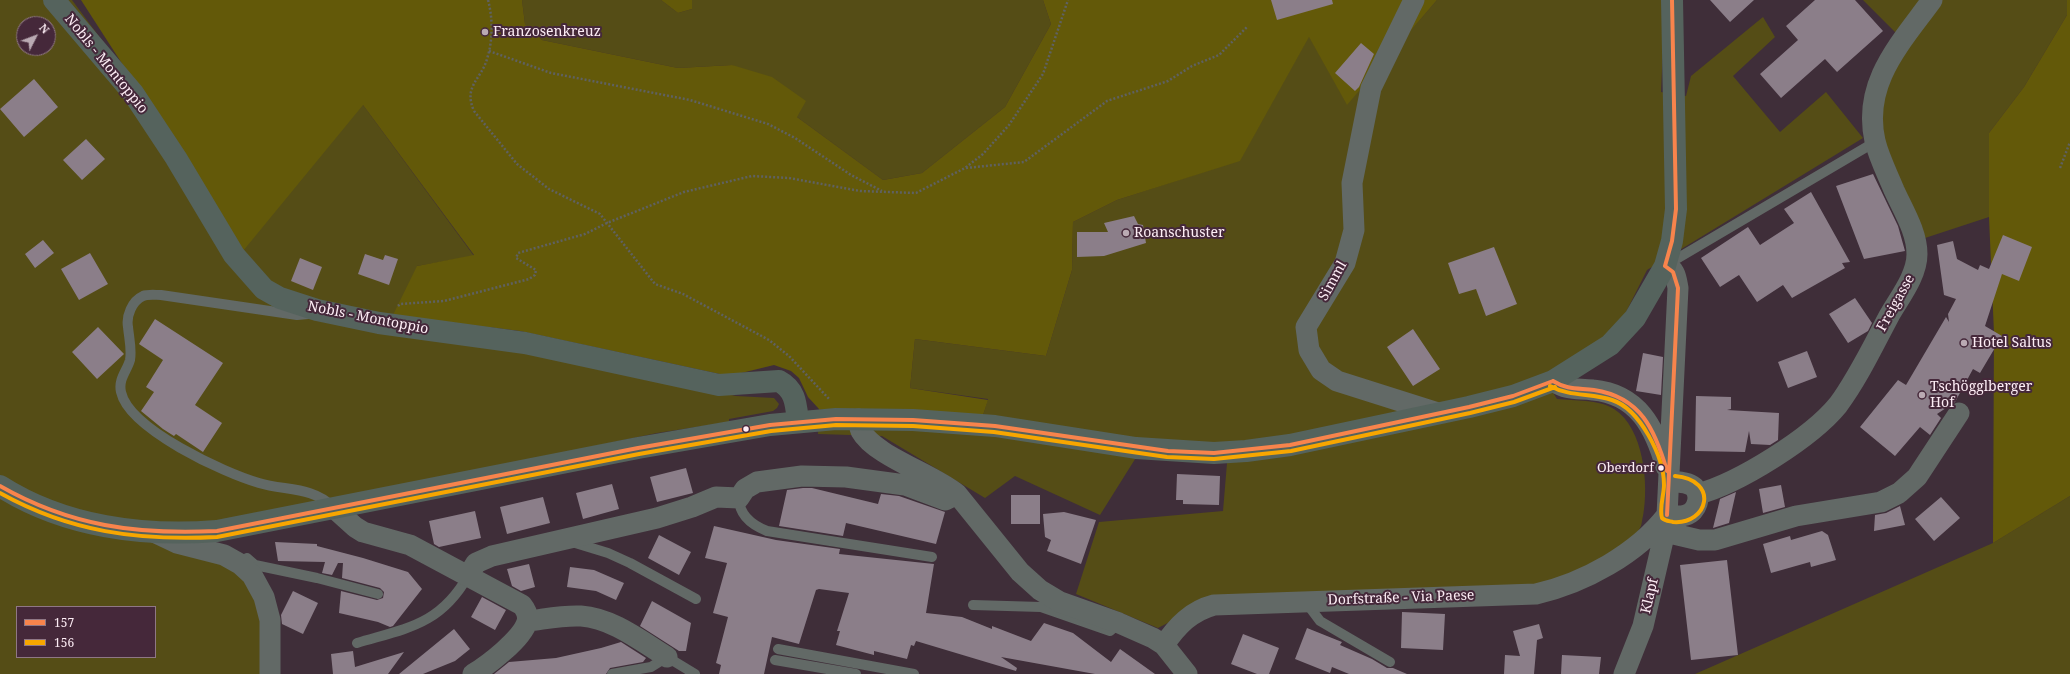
<!DOCTYPE html>
<meta charset="utf-8">
<style>
body{margin:0}
#map{position:relative;width:2070px;height:674px;overflow:hidden;background:#3f2e39;font-family:"Noto Serif",serif}
canvas{display:block}
.legend{position:absolute;left:16px;top:606px;width:140px;height:52px;box-sizing:border-box;background:#45283a;border:1px solid #8f7785;margin:0;padding:5px 7px;list-style:none;font-size:12px;color:#fdedf5}
.legend li{display:flex;align-items:center;gap:8px;height:20px}
.legend b{width:20px;border:1px solid #8f7785}
.north{position:absolute;left:16px;top:16px;width:40px;height:40px;box-sizing:border-box;background:#45283a;border:1px solid #8f7785;border-radius:50%;rotate:48deg;font-size:11px;font-weight:700;line-height:16px;text-align:center;color:#fdedf5}
.north::after{content:'';display:block;margin:auto;width:14px;height:18px;background:#baaab3;clip-path:polygon(50% 0,100% 100%,50% 72%,0 100%)}
</style>
<div id="map">
<canvas width="2070" height="674"></canvas>
<ul class="legend">
<li><b style="height:5px;background:#f8844c"></b>157</li>
<li><b style="height:5px;background:#f7a600"></b>156</li>
</ul>
<div class="north">N</div>
</div>
<script>
const c = document.querySelector('canvas').getContext('2d');
c.lineJoin = 'round';
function paint(path, color) { c.fillStyle = color; c.fill(path, 'evenodd'); }
function strokePath(path, color, width, dash) { c.strokeStyle = color; c.lineWidth = width; c.lineCap = dash ? 'butt' : 'round'; c.setLineDash(dash || []); c.stroke(path); }
function write(font, color, halo, rows, align = 'center') {
  c.font = font + ' "Noto Serif",serif'; c.lineWidth = 4; c.setLineDash([]); c.textBaseline = 'middle'; c.strokeStyle = halo; c.fillStyle = color; for (const [text, x, y, turn = 0] of rows) {
    c.save(); c.translate(x, y); c.rotate((+turn || 0) * Math.PI / 180); c.textAlign = isNaN(turn) ? turn : align; if (halo) c.strokeText(text, 0, 0); c.fillText(text, 0, 0); c.restore();
  }
}
const green = new Path2D(`
 M0,0H72L152,108L363,105L474,256L417,266L519,350L736,396L774,398L779,404L777,408L773,411L729,419V422L657,433L352,497L214,521V560L238,570L259,598L266,674H0ZM24,24H48V48H24ZM17,607H155V657H17Z
 M522,0H661L678,13L692,9V0H1043L1051,24L1005,107L922,173L883,180L797,117L732,65L678,68L542,40L525,24Z
 M1437,0H1665L1661,92L1686,96L1691,76L1763,17L1775,37L1733,76L1780,132L1826,92L1863,138L1647,270L1624,316L1594,347L1544,378L1557,399C1575,401 1598,399 1614,409C1644,428 1649,485 1643,516C1642,519 1642,525 1640,528C1632,542 1595,566 1579,572C1564,578 1547,581 1532,585L1212,600L1158,628L1076,594L1099,522L1223,511L1227,463L1137,456L1100,515L1015,476L985,498L882,436L818,434L819,409L983,415L988,399L910,388L915,339L1046,356L1072,270L1073,222L1117,200L1240,160L1309,36L1347,104Z
 M1863,0H2067V15L2024,87L1989,133V217L1922,239L1882,141L1880,97L1908,45Z
 M2070,496V674H1695L1993,543Z`);
const forest = new Path2D(`
 M81,0H522L525,24L542,40L678,68L732,65L772,77L806,101L797,117L883,180L922,173L1005,107L1051,24L1043,0H1437L1347,105L1309,37L1240,161L1117,200L1073,222L1072,270L1046,356L915,339L910,388L988,400L983,415L819,409L808,397L799,378L791,371L774,365L729,376L520,331L393,315L417,266L474,255L363,105L243,251Z
 M661,0H692V9L678,13Z
 M2067,0H2070V496L1993,543L1994,333L1989,217V133L2024,87L2067,15Z`);
const building = new Path2D(`
 M1271,0H1332L1333,4L1277,20Z
 M1710,0H1754L1730,22Z
 M1815,0H1855L1883,31L1837,72L1825,59L1781,98L1760,74L1798,40L1786,26Z
 M1361,43L1374,54L1359,87L1355,91L1335,73Z
 M34,79L58,107L24,137L0,109Z
 M86,139L105,159L82,180L63,160Z
 M1873,174L1898,226L1905,251L1864,259L1836,186Z
 M1811,192L1850,262L1842,263L1845,268L1792,298L1783,285L1757,302L1739,275L1720,287L1701,258L1748,227L1760,245L1794,223L1784,209Z
 M1134,216L1138,224L1143,225L1146,243L1104,256L1077,257V232H1108L1104,223Z
 M2003,235L2032,247L2019,281L2002,274L1985,326L2002,336L1980,373L1973,369L1955,402L1937,414L1941,418L1930,435L1920,427L1895,456L1860,427L1898,380L1906,385L1946,317L1949,322L1948,314L1956,299L1944,295L1937,245L1953,241L1957,259L1978,270L1980,265L1989,269Z
 M43,240L54,253L35,268L25,254Z
 M1494,247L1517,304L1486,316L1476,289L1459,294L1448,263Z
 M90,253L108,284L79,300L61,269Z
 M365,254L383,260L385,255L398,259L389,285L358,274Z
 M300,258L322,267L313,290L291,281Z
 M1855,298L1872,323L1868,331L1848,343L1829,314Z
 M155,319L223,363L195,405L222,423L203,452L176,434L174,436L163,429L141,411L154,392L146,387L163,360L139,344Z
 M98,327L124,354L97,379L72,352Z
 M1413,329L1440,369L1413,386L1387,347Z
 M1807,351L1817,377L1788,388L1778,362Z
 M1643,353L1663,357L1661,395L1636,391Z
 M1696,396L1731,397V409L1727,410L1779,413L1778,440L1770,445L1751,444L1749,431L1745,452L1695,451Z
 M686,468L693,493L657,502L650,477Z
 M1177,474L1220,476L1219,505L1183,504V500H1176Z
 M612,484L619,509L583,519L576,493Z
 M1781,485L1785,507L1763,513L1759,489Z
 M803,488H812L878,504L881,494L899,496L945,512L936,544L846,523L843,536L779,526L787,490Z
 M1736,492L1729,523L1713,528L1720,499Z
 M1011,495H1040V524H1011Z
 M543,497L550,523L507,534L500,507Z
 M1941,497L1960,518L1934,541L1915,519Z
 M1900,506L1905,525L1874,531L1875,515L1886,513Z
 M475,511L481,538L439,547L434,544L429,521Z
 M1064,512L1096,520L1081,564L1047,551L1051,540L1045,537L1043,514Z
 M714,526L776,540L840,549L839,554L934,564L926,613L962,617L992,629V626L1031,641L1044,623L1073,633L1111,662L1120,649L1155,674H1095L1001,657L1017,668L1016,671L916,641L914,646L911,645L907,659L874,651V655L836,645L840,631H837L849,593L819,589L816,590L799,644L772,637L764,674H719L721,665L716,663L728,617L713,613L727,563L705,558Z
 M1822,531L1828,535L1836,560L1811,567L1810,562L1771,573L1763,544L1790,536L1791,540Z
 M659,535L691,552L679,575L648,558Z
 M275,542L317,544V546L363,558L408,572L422,589L393,626L390,627L378,622L339,613L341,591L377,600L383,598L384,592L380,588L342,578L343,563H338L332,575L322,573L325,562L278,561Z
 M1727,560L1738,655L1691,660L1680,565Z
 M529,564L535,587L521,591L512,586L507,569Z
 M570,567L594,570L624,583L616,600L596,591L567,587Z
 M293,591L318,603L303,634L282,624L281,615Z
 M482,597L506,610L495,630L471,617Z
 M652,601L691,623L686,651H679L640,626Z
 M1402,612L1445,614L1443,650L1401,648Z
 M1539,624L1543,638L1537,640L1534,674H1504L1505,655L1520,656L1513,631Z
 M1307,628L1342,642L1340,645L1372,659L1387,668H1393L1407,674H1349L1332,667L1330,673L1295,659Z
 M454,629L470,649L455,661L423,674H399Z
 M1243,634L1279,648L1269,674H1257L1231,664Z
 M621,642L646,658L643,662L610,668L606,674H494L509,662L556,658L601,648Z
 M353,651L355,667L404,652L388,674H333L331,654Z
 M1562,655L1601,657L1599,674H1561Z`);
const path = new Path2D(`
 M488,0C493,19 493,40 487,59C481,80 463,86 474,111L517,164L549,189L600,214L655,284L683,294L769,340L789,356L830,400
 M489,51L551,73L690,100L768,124L795,138L851,175L882,191
 M966,168L1024,162L1107,101L1168,81L1192,66L1219,55L1248,26
 M2060,168L2070,142
 M398,306L400,304L444,301L529,279L535,275L536,270L516,258L518,253L585,234L607,223L684,192L752,176L789,178L860,191L916,193L965,168L983,154L1009,125L1043,74L1068,0`);
const lane = new Path2D(`
 M1668,264L1875,142
 M308,314L297,315L161,295C155,295 148,294 143,296C132,301 126,316 128,327C129,338 132,349 130,360C127,371 118,379 121,392C129,429 224,473 259,483C285,491 312,486 333,507
 M739,498C739,515 752,525 767,531L932,557
 M572,542L608,553L630,563L696,599
 M247,558L255,565L317,578L378,594
 M1305,601L1320,621L1390,662
 M973,605L1041,607L1110,631L1119,623
 M357,643C407,628 440,625 468,576
 M778,649L914,674
 M775,660L856,674
 M612,674L651,667L667,657L695,674`);
const street = new Path2D(`
 M1414,0L1371,88L1352,183L1354,230L1345,263L1306,327L1309,350L1321,370L1337,381L1438,413
 M1553,381C1569,391 1576,388 1593,390C1638,394 1655,428 1666,467
 M859,419C860,423 859,427 861,431C875,456 933,474 957,494L1020,572L1040,590L1060,602L1119,623L1153,638L1164,645L1187,674
 M1698,494C1739,483 1811,438 1838,405C1858,378 1873,346 1889,316C1899,298 1917,276 1917,254C1917,232 1903,210 1894,190C1888,175 1879,158 1875,141C1862,83 1900,44 1932,0
 M335,509L355,527L363,532L410,545L522,605C526,610 529,615 527,622C522,639 488,665 473,674
 M1667,515C1673,516 1680,517 1686,515C1697,512 1702,496 1694,487C1688,482 1677,482 1670,481
 M1665,532L1699,540H1715L1796,516L1881,502L1899,493L1917,477L1959,413
 M156,533L177,543L224,555L240,564L252,575L264,597L270,620V674
 M468,576L476,563L492,556L657,518L692,507L716,497L739,498L745,489L757,482L802,476L846,477L905,485L945,500L957,494
 M528,621C545,619 563,615 581,616C612,618 641,641 667,657
 M1164,645C1177,626 1191,611 1214,605L1536,594C1584,583 1637,554 1667,515
 M1624,674L1643,626L1663,540L1667,515L1678,288C1676,278 1676,269 1665,266`);
const secondary = new Path2D(`
 M54,0L133,93L176,158L234,255L264,289L280,298L317,310L379,323L525,343L719,385L779,381C796,390 796,405 798,422
 M0,486C64,527 144,537 217,531L638,448L770,425L836,419L913,420L995,426L1136,448L1214,453L1246,451L1290,445L1469,407L1513,396L1553,381L1610,345L1635,318L1665,266L1672,241L1676,209L1672,0`);
const bus1 = new Path2D(`
 M1665,266L1672,241L1676,209L1672,0
 M1665,266L1673,272L1678,288L1667,515
 M1553,381C1567,390 1579,388 1594,390C1641,397 1655,430 1667,471
 M0,486C70,526 137,535 217,531L638,448L770,425L836,419L913,420L995,426L1168,451L1214,453L1290,445L1469,407L1513,396L1553,381`);
const bus2 = new Path2D(`
 M1550,386C1570,397 1591,393 1612,400C1640,409 1664,457 1664,485C1664,495 1659,508 1662,518C1665,521 1669,521 1673,522C1708,525 1720,480 1675,476
 M0,493C70,532 138,541 217,537L639,454L771,431L836,425L913,426L994,432L1167,457L1214,459L1291,451L1470,413L1514,402L1555,387`);
const markers = [
 [485,32,4,"#baaab3"],
 [1126,233,4,"#baaab3"],
 [1964,343,4,"#baaab3"],
 [1922,395,4,"#baaab3"],
 [746,429,3.5,"#fdedf5"],
 [1661,468,3.5,"#fdedf5"]
];
const busNames = [
 ["Oberdorf",1654,468]
];
const poiNames = [
 ["Franzosenkreuz",493,32],
 ["Roanschuster",1134,233],
 ["Hotel Saltus",1972,343],
 ["Tschögglberger",1930,387],
 ["Hof",1930,403]
];
const streetNames = [
 ["Nobls - Montoppio",106,64,51],
 ["Simml",1333,281,-61],
 ["Freigasse",1896,303,-61],
 ["Nobls - Montoppio",368,318,11],
 ["Klapf",1650,596,-77],
 ["Dorfstraße - Via Paese",1401,598,-2]
];
paint(green, '#554d16');
paint(forest, '#635909');
paint(building, '#8b7e89');
strokePath(path, '#5f6161', 2.5, [2, 2]);
strokePath(lane, '#626966', 10);
strokePath(street, '#626966', 21);
strokePath(secondary, '#55635d', 22);
strokePath(bus1, '#f8844c', 4);
strokePath(bus2, '#f7a600', 4);
for (const [x, y, r, color] of markers) { const dot = new Path2D(); dot.arc(x, y, r, 0, 2 * Math.PI); c.fillStyle = color; c.fill(dot); strokePath(dot, '#45283a', 1.5); }
write('13px', '#fdedf5', '#45283a', busNames, 'right');
write('14px', '#fdedf5', '#45283a', poiNames, 'left');
write('14px', '#fdedf5', '#45283a', streetNames);
</script>
